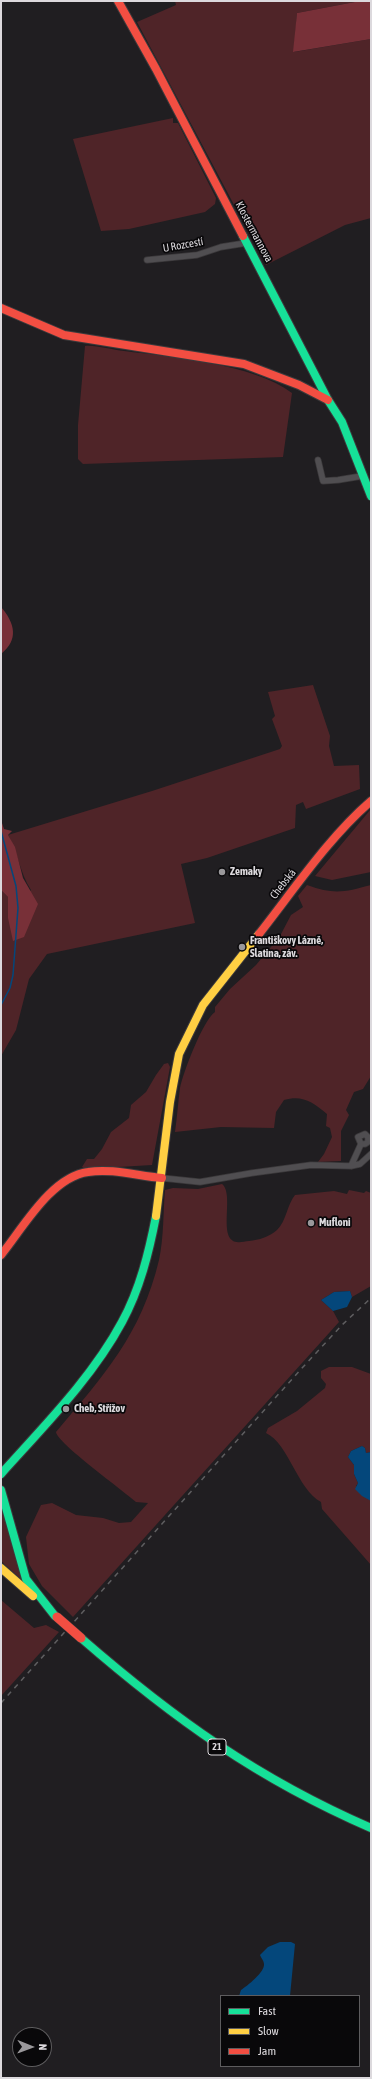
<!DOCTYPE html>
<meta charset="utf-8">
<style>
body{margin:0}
#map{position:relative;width:372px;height:2079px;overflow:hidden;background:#201e21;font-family:"Asap Condensed",sans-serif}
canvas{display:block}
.frame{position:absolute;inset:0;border:2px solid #dcd9dd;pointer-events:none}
.legend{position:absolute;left:220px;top:1995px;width:140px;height:72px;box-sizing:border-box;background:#09080a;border:1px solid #5d5c5e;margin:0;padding:5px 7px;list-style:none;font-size:12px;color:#dcd9dd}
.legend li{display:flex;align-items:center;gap:8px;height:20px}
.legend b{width:20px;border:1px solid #5d5c5e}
.north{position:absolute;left:12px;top:2027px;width:40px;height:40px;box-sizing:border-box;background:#09080a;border:1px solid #5d5c5e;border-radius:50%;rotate:91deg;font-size:11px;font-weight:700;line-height:16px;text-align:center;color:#dcd9dd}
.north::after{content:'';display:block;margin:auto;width:14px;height:18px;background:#9a989b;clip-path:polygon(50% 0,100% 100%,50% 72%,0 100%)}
</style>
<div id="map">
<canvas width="372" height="2079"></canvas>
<div class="frame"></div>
<ul class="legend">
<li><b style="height:5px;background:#16e098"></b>Fast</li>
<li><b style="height:5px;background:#ffcf43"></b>Slow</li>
<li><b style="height:5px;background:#f24e42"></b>Jam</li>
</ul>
<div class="north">N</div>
</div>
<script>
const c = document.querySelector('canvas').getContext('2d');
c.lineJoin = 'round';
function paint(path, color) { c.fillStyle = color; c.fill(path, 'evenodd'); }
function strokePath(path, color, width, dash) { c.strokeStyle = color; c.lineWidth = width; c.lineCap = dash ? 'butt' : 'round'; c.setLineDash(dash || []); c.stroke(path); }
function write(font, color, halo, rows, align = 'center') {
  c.font = font + ' "Asap Condensed",sans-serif'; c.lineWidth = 3.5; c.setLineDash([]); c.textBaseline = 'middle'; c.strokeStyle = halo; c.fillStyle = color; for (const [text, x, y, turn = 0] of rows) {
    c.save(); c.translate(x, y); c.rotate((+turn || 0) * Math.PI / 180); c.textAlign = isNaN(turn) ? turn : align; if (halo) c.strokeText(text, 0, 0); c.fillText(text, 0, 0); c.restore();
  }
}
const green = new Path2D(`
 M175,1H360L297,13L294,52L371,39V218L345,225L266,265L137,22L176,5Z
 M173,118V123H178L216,198L215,204L205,212L129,229L101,231L73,139Z
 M85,346C96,345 112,350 124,351C172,357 253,364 292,393L283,457L83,464L78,459V425Z
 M313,685L330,736L329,746L334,766L359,765L360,789L306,809L303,802L296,805L295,828L207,858L181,864L195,923L47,954L29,979L16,1030L1,1056V890L8,897V918L31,890C20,873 18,853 8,835L152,791L280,749L282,746L272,719L275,716L268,692Z
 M371,809V872L332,880L315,876Z
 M307,885C334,895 345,892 371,885V1076L363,1089L354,1092L346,1110L349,1115L341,1131V1161L318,1162L324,1154L332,1137L330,1128L326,1126L327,1114C312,1102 303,1095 284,1100L276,1112L274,1128L221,1127L175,1132C177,1118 178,1103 180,1088C183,1073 203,1020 215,1012V1007L230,989L256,965L280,936L291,915L303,907L298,896Z
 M168,1063L170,1067L152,1165L85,1169L82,1167L87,1159H94L102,1149L111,1132L129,1118L131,1105L146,1092L156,1075L164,1064Z
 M222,1184C235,1194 217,1240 237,1242C240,1243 245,1241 249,1241C259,1240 269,1237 277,1230C286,1222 287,1205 295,1195L334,1191L347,1194L349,1190L364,1193L366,1191L371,1193V1286L352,1297L350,1291L334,1292L321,1300L333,1311L339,1322L73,1617L42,1586L29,1564L26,1537L41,1505L52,1503L76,1515L103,1518L119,1523L131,1522L148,1503L136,1502C124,1491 57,1443 56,1432C104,1375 141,1335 159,1260C164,1237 163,1213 165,1190L173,1188L198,1189Z
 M329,1367H352L371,1374V1452L366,1453L365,1448L362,1446L351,1451L348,1457L354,1465V1474L358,1483L356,1486L371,1501V1565L322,1509L321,1502C297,1489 289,1444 266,1433L268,1428L297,1411L325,1388L326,1384L321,1378V1371Z
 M1,1503L23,1581L1,1561Z
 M1,1600L34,1628L46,1625L59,1632L1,1696Z`);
const forest = new Path2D(`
 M360,1H371V39L293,52L297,13Z
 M1,607C15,623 19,640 1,654Z
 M1,820L4,829L12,831L8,835L15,847L23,878L38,904L24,937L13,941L8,918V897L1,890Z`);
const water = new Path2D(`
 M350,1291L352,1297L347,1307L333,1311L321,1300L334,1292Z
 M362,1446L365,1448L366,1453L371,1452V1501L362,1496L355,1489L358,1483L354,1474V1465L348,1457L351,1451Z
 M280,1942H291L295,1944L290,1996H239L241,1990C247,1986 265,1972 264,1964C264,1961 261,1958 260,1955L268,1947Z`);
const stream = new Path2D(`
 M1,831L16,886L18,908L13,975L10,988L1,1005`);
const street = new Path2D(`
 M147,260L197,255L221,247L246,243
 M318,460L323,481L338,480L362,476
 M351,1166L361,1144H365L368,1142V1137L365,1134L358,1137L361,1144
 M162,1178L200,1182L252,1173L311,1165L351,1166L360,1164L371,1154`);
const fast = new Path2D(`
 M243,236L328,400L342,422L371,496
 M1,1474C43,1427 92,1378 122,1322C140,1289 149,1252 156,1216
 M1,1490L26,1579L55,1616
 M81,1638C173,1718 258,1779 371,1828`);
const slow = new Path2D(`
 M156,1216L170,1102L179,1054L203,1005L259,934
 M1,1568L33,1596`);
const jam = new Path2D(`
 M118,1L156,69L243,236
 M1,308L64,335L244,364L299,385L328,400
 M259,934C293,891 329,837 371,801
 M1,1255C23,1228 51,1177 88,1172C112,1168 138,1176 162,1178`);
const rail = new Path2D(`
 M1,1703L303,1367L342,1325L371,1298`);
const jamBridge = new Path2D(`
 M57,1617L81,1638`);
const markers = [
 [222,872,4,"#9a989b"],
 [242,947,4,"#9a989b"],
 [311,1223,4,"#9a989b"],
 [66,1409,4,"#9a989b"]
];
const shields = [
 [217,1747,18]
];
const shieldNames = [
 ["21",217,1747]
];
const streetNames = [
 ["Klostermannova",254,232,62],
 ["U Rozcestí",183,245,-10],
 ["Chebská",283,884,-52]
];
const poiNames = [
 ["Zemaky",230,872],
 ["Františkovy Lázně,",250,941],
 ["Slatina, záv.",250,954],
 ["Mufloni",319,1223],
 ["Cheb, Střížov",74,1409]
];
paint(green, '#4f2428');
paint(forest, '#783038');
paint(water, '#04477b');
strokePath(stream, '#04477b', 1.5);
strokePath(street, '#3c3a3c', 7);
strokePath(fast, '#3c3a3c', 10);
strokePath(slow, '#3c3a3c', 10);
strokePath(jam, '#3c3a3c', 10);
strokePath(street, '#504e51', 5.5);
strokePath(fast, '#16e098', 8);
strokePath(slow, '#ffcf43', 8);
strokePath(jam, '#f24e42', 8);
strokePath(rail, '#5f5e60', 1.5, [5, 5]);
strokePath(jamBridge, '#3c3a3c', 10, []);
strokePath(jamBridge, '#f24e42', 9);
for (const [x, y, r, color] of markers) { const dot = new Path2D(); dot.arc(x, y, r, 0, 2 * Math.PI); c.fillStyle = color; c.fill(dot); strokePath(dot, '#09080a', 1.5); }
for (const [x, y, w] of shields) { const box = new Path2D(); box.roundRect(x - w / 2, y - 8, w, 16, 3); c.fillStyle = '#09080a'; c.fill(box); strokePath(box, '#dcd9dd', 1); }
write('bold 10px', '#dcd9dd', null, shieldNames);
write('11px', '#dcd9dd', '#09080a', streetNames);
write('bold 11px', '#dcd9dd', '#09080a', poiNames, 'left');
</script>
